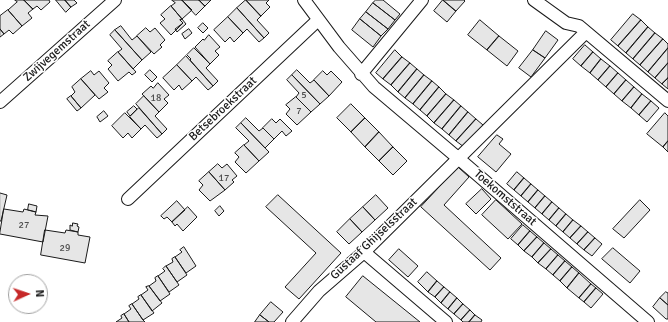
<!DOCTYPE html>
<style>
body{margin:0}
#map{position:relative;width:668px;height:322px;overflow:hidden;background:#fff;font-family:Signika,sans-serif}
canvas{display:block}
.north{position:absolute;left:8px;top:274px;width:40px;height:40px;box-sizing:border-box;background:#fff;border:1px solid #a3a3a3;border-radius:50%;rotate:87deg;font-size:11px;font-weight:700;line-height:16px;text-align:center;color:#1a1a1a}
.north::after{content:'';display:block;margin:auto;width:14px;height:18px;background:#c62828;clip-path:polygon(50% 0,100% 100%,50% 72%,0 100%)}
</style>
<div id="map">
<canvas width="668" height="322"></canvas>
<div class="north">N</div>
</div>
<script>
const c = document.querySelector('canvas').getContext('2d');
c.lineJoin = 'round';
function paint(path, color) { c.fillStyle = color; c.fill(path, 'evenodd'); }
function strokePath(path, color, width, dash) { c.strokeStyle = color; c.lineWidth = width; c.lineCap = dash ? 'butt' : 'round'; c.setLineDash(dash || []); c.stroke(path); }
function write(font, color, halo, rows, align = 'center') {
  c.font = font + ' Signika,sans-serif'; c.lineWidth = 3; c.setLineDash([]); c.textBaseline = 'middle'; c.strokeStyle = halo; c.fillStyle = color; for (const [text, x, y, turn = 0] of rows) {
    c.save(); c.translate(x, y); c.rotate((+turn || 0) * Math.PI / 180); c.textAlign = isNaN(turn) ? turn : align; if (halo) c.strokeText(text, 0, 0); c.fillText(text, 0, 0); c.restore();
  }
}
const building = new Path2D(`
 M15,0H24L33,9L28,13L32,18L22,26L8,10L17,2Z
 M24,0H49L50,2L41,10L37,6L33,9Z
 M56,0H65L71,7L66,12Z
 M65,0H74L77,3L71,7Z
 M172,0H182L192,10L182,19L171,6L175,3Z
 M182,0H199L205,6L196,15Z
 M199,0H211L205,6Z
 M246,0H269L266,3L270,7L261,16Z
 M246,0L261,16L257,20L269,33L264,38L237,8Z
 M376,0H383L400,14L395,20L373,3Z
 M443,0L456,11L447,22L434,11Z
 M443,0H464L465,1L456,11Z
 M373,3L395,20L388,29L366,12Z
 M171,6L182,19L180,20L183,23L171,35L160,23L165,19L161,15Z
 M237,8L264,38L259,42L247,29L243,33L228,17Z
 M8,10L22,26L13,34L9,30L4,34L0,29V16Z
 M366,12L388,29L381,36L360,19Z
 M633,14L641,20L618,46L611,40Z
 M228,17L243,33L234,42L230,37L225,42L214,30Z
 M182,19L186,24L177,32L175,29L183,23L180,20Z
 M360,19L381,36L373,47L352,30Z
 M480,20L499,36L487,50L468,35Z
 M641,20L648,27L626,53L618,46Z
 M203,23L208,28L203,33L198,28Z
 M121,26L132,40L137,36L151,52L142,60L115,30Z
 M648,27L655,33L633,59L626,53Z
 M146,28L150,32L155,28L165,40L160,45L162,47L154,54L137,36Z
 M0,29L4,34L0,37Z
 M189,29L192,33L185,39L182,34Z
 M115,30L142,60L133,69L118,52L122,49L110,35Z
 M546,31L558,40L545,58L533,50Z
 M655,33L663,39L640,65L633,59Z
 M209,35L220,47L215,51L219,55L210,64L195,47L203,39L204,40Z
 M499,36L518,51L507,66L487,50Z
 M663,39L668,44V48L648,72L640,65Z
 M585,45L593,52L581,66L573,59Z
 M194,48L210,64L206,68L218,81L213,86L190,60L191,59L187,55Z
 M668,48V63L655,78L648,72Z
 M395,50L402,57L383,79L376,73Z
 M533,50L545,58L531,77L519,68Z
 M118,52L136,72L132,75L129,72L118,81L108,69L112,65L108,61Z
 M593,52L601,59L590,73L581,66Z
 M186,56L213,86L208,90L196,77L192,81L177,65Z
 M402,57L410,63L391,85L383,79Z
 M601,59L610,66L598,80L590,73Z
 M410,63L417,69L398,92L391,85Z
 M668,63V78L662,84L655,78Z
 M177,65L192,81L182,90L179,85L174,90L163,78Z
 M610,66L618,73L606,87L598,80Z
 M417,69L424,75L405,98L398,92Z
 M150,70L157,77L152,82L145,75Z
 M297,70L310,83L314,80L329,96L320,104L292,75Z
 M91,71L94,75L99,71L109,83L104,88L108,92L99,99L81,79Z
 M323,71L327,75L331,71L342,82L329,96L314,80Z
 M618,73L626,80L614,94L606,87Z
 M292,75L320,104L311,112L296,97L299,93L287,80Z
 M424,75L432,81L413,104L405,98Z
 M668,78V89L662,84Z
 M81,79L95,95L81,108L71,96L75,92L72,87Z
 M626,80L634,87L622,101L614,94Z
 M432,81L439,87L420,110L413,104Z
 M158,83L169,95L164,99L168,103L159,112L142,94L151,86L153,88Z
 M439,87L446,94L427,116L420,110Z
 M634,87L642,94L631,108L622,101Z
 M446,94L454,100L434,123L427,116Z
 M642,94L651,101L639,115L631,108Z
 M71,96L81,108L77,111L67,99Z
 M144,96L159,112L155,116L167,129L162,134L136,104Z
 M296,97L311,112L297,125L286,114L290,109L286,105Z
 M454,100L461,106L442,129L434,123Z
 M651,101L659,108L647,122L639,115Z
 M351,104L365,118L351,132L337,118Z
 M134,106L137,109L130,116L127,112Z
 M461,106L468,112L449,135L442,129Z
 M139,108L162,134L157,138L145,125L141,129L130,117Z
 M104,111L108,116L100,122L97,117Z
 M468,112L476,119L456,141L449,135Z
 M125,113L141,129L132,138L128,133L123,138L112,126Z
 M665,113L668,116V141L663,147L647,134Z
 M246,118L259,131L263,128L274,139L265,148L241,123Z
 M365,118L379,132L365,147L351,132Z
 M272,119L276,123L280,119L292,131L286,136L282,131L274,139L263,128Z
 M476,119L483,125L464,147L456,141Z
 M241,123L269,152L259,161L244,145L249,141L236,128Z
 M379,132L393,147L379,161L365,147Z
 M497,135L503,139L499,144L511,154L496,172L478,157Z
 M668,141V152L663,147Z
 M244,145L259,161L246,173L235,162L239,157L235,153Z
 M393,147L407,161L393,175L379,161Z
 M218,164L222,168L227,164L237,176L232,180L234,182L225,190L209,172Z
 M458,167L469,177L444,205L501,258L490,270L421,207Z
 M209,172L225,190L210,201L199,190L203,185L199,181Z
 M517,172L524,178L514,190L507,184Z
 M524,178L531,184L521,196L514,190Z
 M531,184L538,190L528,202L521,196Z
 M482,189L491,199L476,214L466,204Z
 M538,190L545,196L535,208L528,202Z
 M0,193L7,195L1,221H0Z
 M278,195L341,253L299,299L285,287L316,253L266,207Z
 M376,195L388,208L375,220L363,207Z
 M545,196L552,202L542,214L535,208Z
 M496,200L522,224L508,239L482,215Z
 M640,200L650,210L624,238L613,229Z
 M177,201L185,210L172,222L167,217L164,219L161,216Z
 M552,202L559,208L549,220L542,214Z
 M29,204L37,206L36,212L28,210Z
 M220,206L224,211L219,216L215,211Z
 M188,207L197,217L183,231L177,224L175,226L172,222Z
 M363,207L375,220L362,232L350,219Z
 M559,208L566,214L556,226L549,220Z
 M4,209L23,212L24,209L36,212L35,215L48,216L43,242L0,234Z
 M566,214L573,220L563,232L556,226Z
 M350,219L362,232L349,244L337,232Z
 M573,220L581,226L570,238L563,232Z
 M73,223L78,224L77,226L79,227L78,232L70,230V225L72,226Z
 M523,225L530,231L518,245L511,239Z
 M581,226L588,232L577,244L570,238Z
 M45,230L65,233L66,230L78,232V235L90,237L85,263L41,255Z
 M530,231L537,237L524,251L518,245Z
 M588,232L595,238L584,250L577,244Z
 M537,237L544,243L532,257L524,251Z
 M595,238L602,244L592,256L584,250Z
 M544,243L551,249L538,263L532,257Z
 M184,247L196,266L186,273L175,257L182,252L180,250Z
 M613,248L640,271L630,283L602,259Z
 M399,249L418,266L408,277L389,260Z
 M551,249L558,255L546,269L538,263Z
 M558,255L565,261L553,275L546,269Z
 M175,257L187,275L177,282L166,266L173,262L172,259Z
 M565,261L572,267L560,281L553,275Z
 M166,266L179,285L169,292L158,276L165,271L163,269Z
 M572,267L579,273L567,288L560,281Z
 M427,272L437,281L428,292L418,282Z
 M579,273L591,284L579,298L567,288Z
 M158,276L170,294L160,301L149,286L156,281L155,278Z
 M363,276L420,322H376L346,297Z
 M437,281L444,287L435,297L428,292Z
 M591,284L596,288L584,302L579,298Z
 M149,286L162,303L152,311L141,295L148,290L146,287Z
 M444,287L450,292L441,303L435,297Z
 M596,288L603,294L591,308L584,302Z
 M450,292L457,298L448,309L441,303Z
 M666,292L668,293V305L660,298Z
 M141,295L154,313L143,320L132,304L139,299L138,297Z
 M457,298L463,304L454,314L448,309Z
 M660,298L668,305V319H666L653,307Z
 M271,302L283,312L274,322H269L260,315Z
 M132,304L143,320L145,322H129L124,314L131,309L129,306Z
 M463,304L470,310L461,320L454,314Z
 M470,310L475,315L469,322H463L461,320Z
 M124,314L129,322H116L122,318L121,316Z
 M260,315L269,322H255Z
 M475,315L482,320L481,322H469Z`);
const minor = new Path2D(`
 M304,0L339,47L374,87L458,158L648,322
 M534,0L566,23L579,26L668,101
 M361,74L422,0
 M0,102L115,0
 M128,199L318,20
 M364,252L446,322
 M292,322L319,291L364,252L586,32`);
const numberNames = [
 ["5",304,95],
 ["18",156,98],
 ["7",299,111],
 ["17",224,178],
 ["27",24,225],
 ["29",65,248]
];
const streetNames = [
 ["Zwijvegemstraat",57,51,-42],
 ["Betsebroekstraat",223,109,-43],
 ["Toekomststraat",505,198,41],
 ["Gustaaf Ghijselsstraat",374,239,-43]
];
paint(building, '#e6e6e6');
strokePath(building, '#1a1a1a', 1);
strokePath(minor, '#1a1a1a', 14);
strokePath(minor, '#fff', 12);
write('10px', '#4d4d4d', null, numberNames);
write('12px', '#1a1a1a', '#fff', streetNames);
</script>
